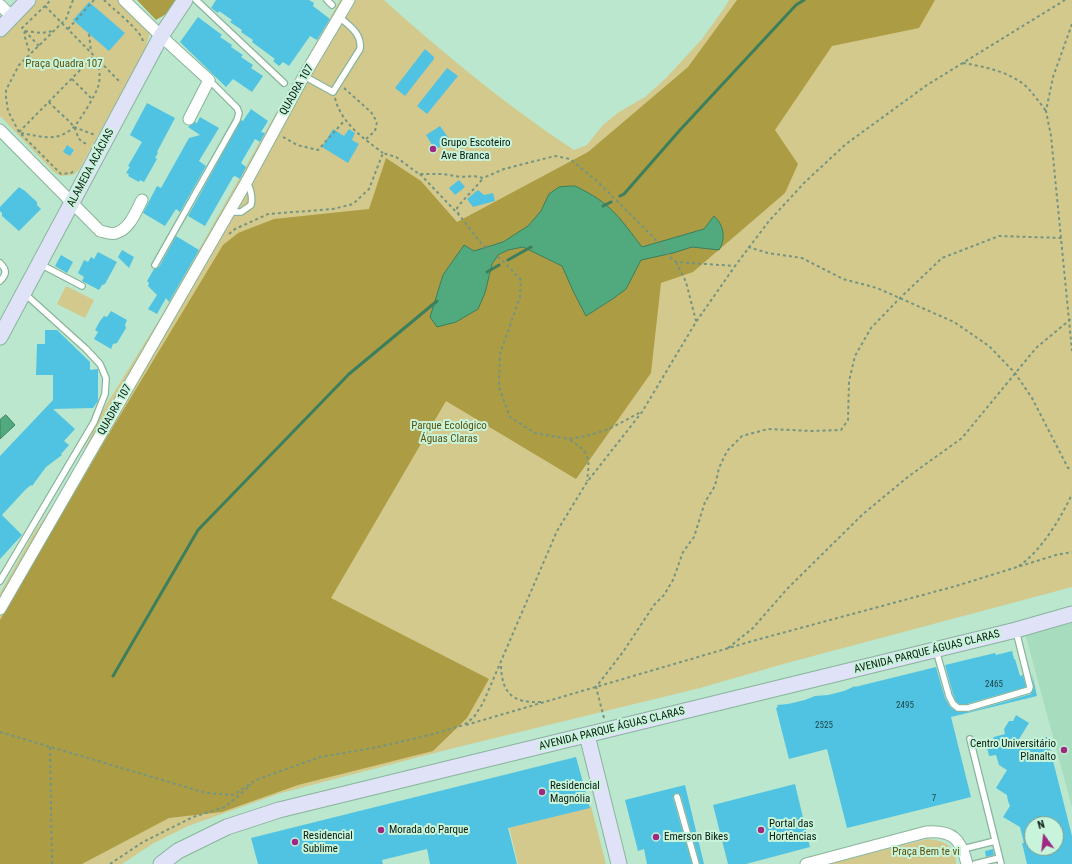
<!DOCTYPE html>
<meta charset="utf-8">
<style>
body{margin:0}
#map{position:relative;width:1072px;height:864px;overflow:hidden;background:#bae7cd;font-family:"Roboto Condensed",sans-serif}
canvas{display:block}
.north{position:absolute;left:1024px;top:816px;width:40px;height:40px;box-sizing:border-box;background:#c7f4da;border:1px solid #7b9d8a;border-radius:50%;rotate:345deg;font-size:11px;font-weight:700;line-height:16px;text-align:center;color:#0a1b12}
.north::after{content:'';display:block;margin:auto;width:14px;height:18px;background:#9e2882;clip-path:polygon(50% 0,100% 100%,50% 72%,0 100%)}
</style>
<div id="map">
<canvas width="1072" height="864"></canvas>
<div class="north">N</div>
</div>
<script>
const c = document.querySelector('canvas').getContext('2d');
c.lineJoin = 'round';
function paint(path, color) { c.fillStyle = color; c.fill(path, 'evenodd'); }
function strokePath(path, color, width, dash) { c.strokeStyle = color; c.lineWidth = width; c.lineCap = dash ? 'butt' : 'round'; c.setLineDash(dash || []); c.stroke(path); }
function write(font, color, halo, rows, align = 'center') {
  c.font = font + ' "Roboto Condensed",sans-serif'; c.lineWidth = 4; c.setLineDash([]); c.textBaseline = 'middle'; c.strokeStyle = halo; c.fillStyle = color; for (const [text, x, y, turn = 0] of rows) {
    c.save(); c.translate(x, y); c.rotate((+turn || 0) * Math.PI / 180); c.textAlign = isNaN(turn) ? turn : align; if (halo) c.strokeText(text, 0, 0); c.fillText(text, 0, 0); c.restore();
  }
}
const built = new Path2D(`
 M1072,623V807L1025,633Z`);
const green = new Path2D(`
 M35,0H121L150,32L145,50L79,170L73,175L61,176L54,172L0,116V36Z
 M340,0H384C444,54 507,106 574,150L587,145L603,125L619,112L645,97L666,78L702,39L725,7L729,0H1072V587L787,663L700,688L454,748L281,793L188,826L154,843L122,864H0V593L34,533L70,480L103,410L159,320Z
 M66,286L94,300L85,318L57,304Z
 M591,806L606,864H518L509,827Z
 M928,839C944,841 956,845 956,864H828Z`);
const forest = new Path2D(`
 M137,0H176L166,14L156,20Z
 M737,0H935L919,28L832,46L775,130L798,164L785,193L693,272L661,283L651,373L576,479L446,401L331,598L489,679L467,718L433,751L298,785L222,812L169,818L82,864H0V620L104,442L223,245L238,233L274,219L369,209L386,158L421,181L457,222L588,152L688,67Z`);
const water = new Path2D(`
 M575,186C611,203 619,217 642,247L704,229L714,216C724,225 726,239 719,250L692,247L673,253L641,260L626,289L614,298L586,316L574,293L562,266L523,247L508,250L498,255L492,264L485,293L478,309L456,322L437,327L430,317L443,275L464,245L474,251L503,242L528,226L541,211L549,194L559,187Z
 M6,415L15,425L0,439V420Z`);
const stream = new Path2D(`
 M620,196L624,194L680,130L796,5L804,0
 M603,206L611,202
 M508,260L531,247
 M487,272L499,265
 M113,676L198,530L349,374L437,301`);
const building = new Path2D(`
 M216,0H309L314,3L313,6L330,19L317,40L310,36L289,66L283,62L279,66L273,61L275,59L252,42L253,40L241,32L242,30L230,22L232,20L219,11L218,13L211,8Z
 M89,2L125,33L109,51L73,20Z
 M198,17L222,35L220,37L232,45L231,47L243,55L241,57L253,65L251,68L263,76L252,92L233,79L226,87L180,42Z
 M425,49L434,57V59L405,96L395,88Z
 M447,68L458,76L427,114L417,106Z
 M147,103L175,118L157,152L158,153L155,158L157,159L144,182L140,180L139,182L128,176L129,174L126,173L130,167L128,166L142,142L130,135Z
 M251,109L268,121L261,132L265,133L260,142L255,139L252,144L241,163L246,167L240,179L235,176L233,177L205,226L188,216L241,120L243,121Z
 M200,117L219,128L199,161L206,166L180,212L176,209L165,226L143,213L157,186L161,188L189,138L200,135L188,127L195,122L197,123Z
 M440,126L450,140L435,150L426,135Z
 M333,129L344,136L349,129L355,133L352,140L359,144L348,163L322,147Z
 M67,145L74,150L70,156L63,152Z
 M459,180L465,187L455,195L449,188Z
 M19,187L25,191L37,202V205L41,209L19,231L2,216V213L0,211V207Z
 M478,190L484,195L493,193L495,201L473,207L467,199Z
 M176,236L199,250L169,302L166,298L157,314L148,309L157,295L148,286L149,283L147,281L154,269L159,267Z
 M122,250L134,257L129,268L118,257Z
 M98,252L117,262L105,284L102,285L99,290L82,281L84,277L78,273L84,260L88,262L91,257L94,259Z
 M61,255L73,262L67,273L55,266Z
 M111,311L127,320L125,325L126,328L117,343L113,344L111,349L94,339L98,332L95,330L100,321L104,316L107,317Z
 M45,330H57L90,362V370L98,369V401L93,408L53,409L75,429L64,441L69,445L61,454L62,455L46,467L32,486L31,485L26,489L2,515L22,535L0,559V456L53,400V375H36L37,344H45Z
 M1012,651L1014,659H1015L1020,676L1023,675L1026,687L967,704H959L956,701L953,694L945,665L995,653L996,655Z
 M936,667L945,698L950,707L958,712H969L1031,694L1034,688L1032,673L1037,696L951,717L971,797L847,828L827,749L789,759L776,708L778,707L777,705L788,704L805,700L815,696L828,695L844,691L855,686V687Z
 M1016,715L1029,723L1016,744L1047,737L1072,836V864H1027L1022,843H1024L1020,827L1003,817L1010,806L1008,801L1007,795L996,788L1007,770L999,765L996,755L989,756L986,743L992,741L994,737L1005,734L1004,729L1009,721H1013ZM1032,824H1056V848H1032Z
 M576,757L590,808L508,828L517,864H430L427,849L382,860L383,864H258L251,838Z
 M795,784L810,847L746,864H728L713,805Z
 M685,785L704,864H700L681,796L678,793L674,794L673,798L692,864H647L644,849L638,851L625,800Z
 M993,849L994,855L986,857L985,851Z`);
const path = new Path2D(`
 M73,0L66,19L19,65L6,90V97L8,111L19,132L61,174L71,173L74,171
 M104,0C112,8 143,32 143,42
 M45,6L121,83
 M1072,24L1053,77L1046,111L1051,136L1072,351
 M68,29L94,0
 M25,31L41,33L54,31
 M25,31L24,34L30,54
 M89,34L91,52
 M39,46L22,28L51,0
 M963,63C986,67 1011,72 1028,88C1034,95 1040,103 1046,111
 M72,79L92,99
 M344,88L371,112L377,122L375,131L365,140
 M335,98C341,123 363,138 383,153
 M49,102C55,109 70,121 74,127C80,138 75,139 89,145
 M74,127L95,135
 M19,132L94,56
 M21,133C32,135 43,138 54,137C61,136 69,132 74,127C80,120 95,96 98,87C101,79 99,67 98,59
 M283,137L297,145L318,150L345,120
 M420,174L460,216L481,243L504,262L521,280L520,297L500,354L499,387L510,417L535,433L569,439L590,435L609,429L641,412
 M459,215L457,208C465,197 475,189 483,178
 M229,234L235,229L268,214L333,209L353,204L369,189L383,153L396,157L419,174H443L460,177L474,176L483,178L504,169L555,156L570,159L598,182L655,239L672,259L676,262L735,266L769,221L805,182L846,144L927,85L1065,0
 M748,247L768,253L802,258L843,279L877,288L954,322L989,346L1015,373L1032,398L1068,468L1072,469
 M676,262L686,282L696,321
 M570,440C590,452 590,458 587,481
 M1019,566C1041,551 1061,518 1072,494
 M728,648L753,628L787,589L863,514L909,476L962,438L1036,348L1072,318
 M501,666C502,694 513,703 541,702
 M604,718L596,687L623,652L654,605L664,595L673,580L683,552L694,537L705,502L715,486L719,468L727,451L742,436L768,429L812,431L841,430L848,420L849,381L855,356L871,328L899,299L942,258L999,236L1062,238
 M466,725L756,640L956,586L1056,555L1072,552
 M0,732L206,793L233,795L256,780L320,757L378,747L430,735L464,725L474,717L483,703L557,531L587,482L642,412L696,322L735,266
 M50,747L52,864
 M110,864L143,842L193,817L225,807L251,785`);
const lane = new Path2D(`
 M196,0L284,83
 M327,0L332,5
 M304,76L333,92L360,49C362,34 350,26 339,17
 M229,212H241L251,205C253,196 250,189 247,181
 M0,263C7,270 7,274 0,281
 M40,264L82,286
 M155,265L237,120L239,113L237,108L209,80
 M0,581L94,422L105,394L106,378L100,364L86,349L24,293
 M936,650L949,696L953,704L958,708H968L1029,690L1030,687L1016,631
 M970,739L1001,864
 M677,797L696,864
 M963,849L995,841
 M975,864L999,858`);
const street = new Path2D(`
 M124,0L161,36L209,80L189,119
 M0,5L12,17
 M0,130L100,231C105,232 111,235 116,233C130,229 136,211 142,200
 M0,609L247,181L304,76L349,0
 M806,864L926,832C953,830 961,839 967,864`);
const secondary = new Path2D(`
 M0,29L28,0
 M0,337L161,36L185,0
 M587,735L619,864
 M161,864L178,851L227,827L279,810L1016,630L1072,614`);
const markers = [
 [433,149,4,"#9e2882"],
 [1064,750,4,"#9e2882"],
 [542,792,4,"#9e2882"],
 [381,830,4,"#9e2882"],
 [761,830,4,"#9e2882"],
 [656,837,4,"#9e2882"],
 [295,842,4,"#9e2882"]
];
const numberNames = [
 ["2465",994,685],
 ["2495",905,706],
 ["2525",824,726],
 ["7",934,799]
];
const parkNames = [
 ["Praça Quadra 107",64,64],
 ["Parque Ecológico",449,426],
 ["Águas Claras",449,439],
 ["Praça Bem te vi",926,852]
];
const streetNames = [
 ["QUADRA 107",297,90,-60],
 ["ALAMEDA ACÁCIAS",91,168,-62],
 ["QUADRA 107",115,410,-60],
 ["AVENIDA PARQUE ÁGUAS CLARAS",927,652,-14],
 ["AVENIDA PARQUE ÁGUAS CLARAS",612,729,-14]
];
const poiNames = [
 ["Grupo Escoteiro",441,143],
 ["Ave Branca",441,156],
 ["Centro Universitário",1056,744,"right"],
 ["Planalto",1056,757,"right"],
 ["Residencial",550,786],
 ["Magnólia",550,799],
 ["Portal das",769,824],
 ["Hortências",769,837],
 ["Morada do Parque",389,830],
 ["Residencial",303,836],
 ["Sublime",303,849],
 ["Emerson Bikes",664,837]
];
paint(built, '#a8dcbe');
paint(green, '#d4c98d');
paint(forest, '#ac9c44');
paint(water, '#51aa7d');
strokePath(water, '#3c7f5d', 1);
strokePath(stream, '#3c7f5d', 3);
paint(building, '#51c3e2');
strokePath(lane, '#89b49b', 8);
strokePath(street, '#89b49b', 13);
strokePath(secondary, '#89b49b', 17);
strokePath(path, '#739581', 2, [3, 3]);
strokePath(lane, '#fff', 5.5);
strokePath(street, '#fff', 11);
strokePath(secondary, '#e0e2f8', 15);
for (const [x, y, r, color] of markers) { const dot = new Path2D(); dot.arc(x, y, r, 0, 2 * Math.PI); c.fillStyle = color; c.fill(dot); strokePath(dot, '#c7f4da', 1.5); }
write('9px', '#1c4546', null, numberNames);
write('11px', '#5d510c', '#c7f4da', parkNames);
write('11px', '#0a1b12', '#c7f4da', streetNames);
write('11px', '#0a1b12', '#c7f4da', poiNames, 'left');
</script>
